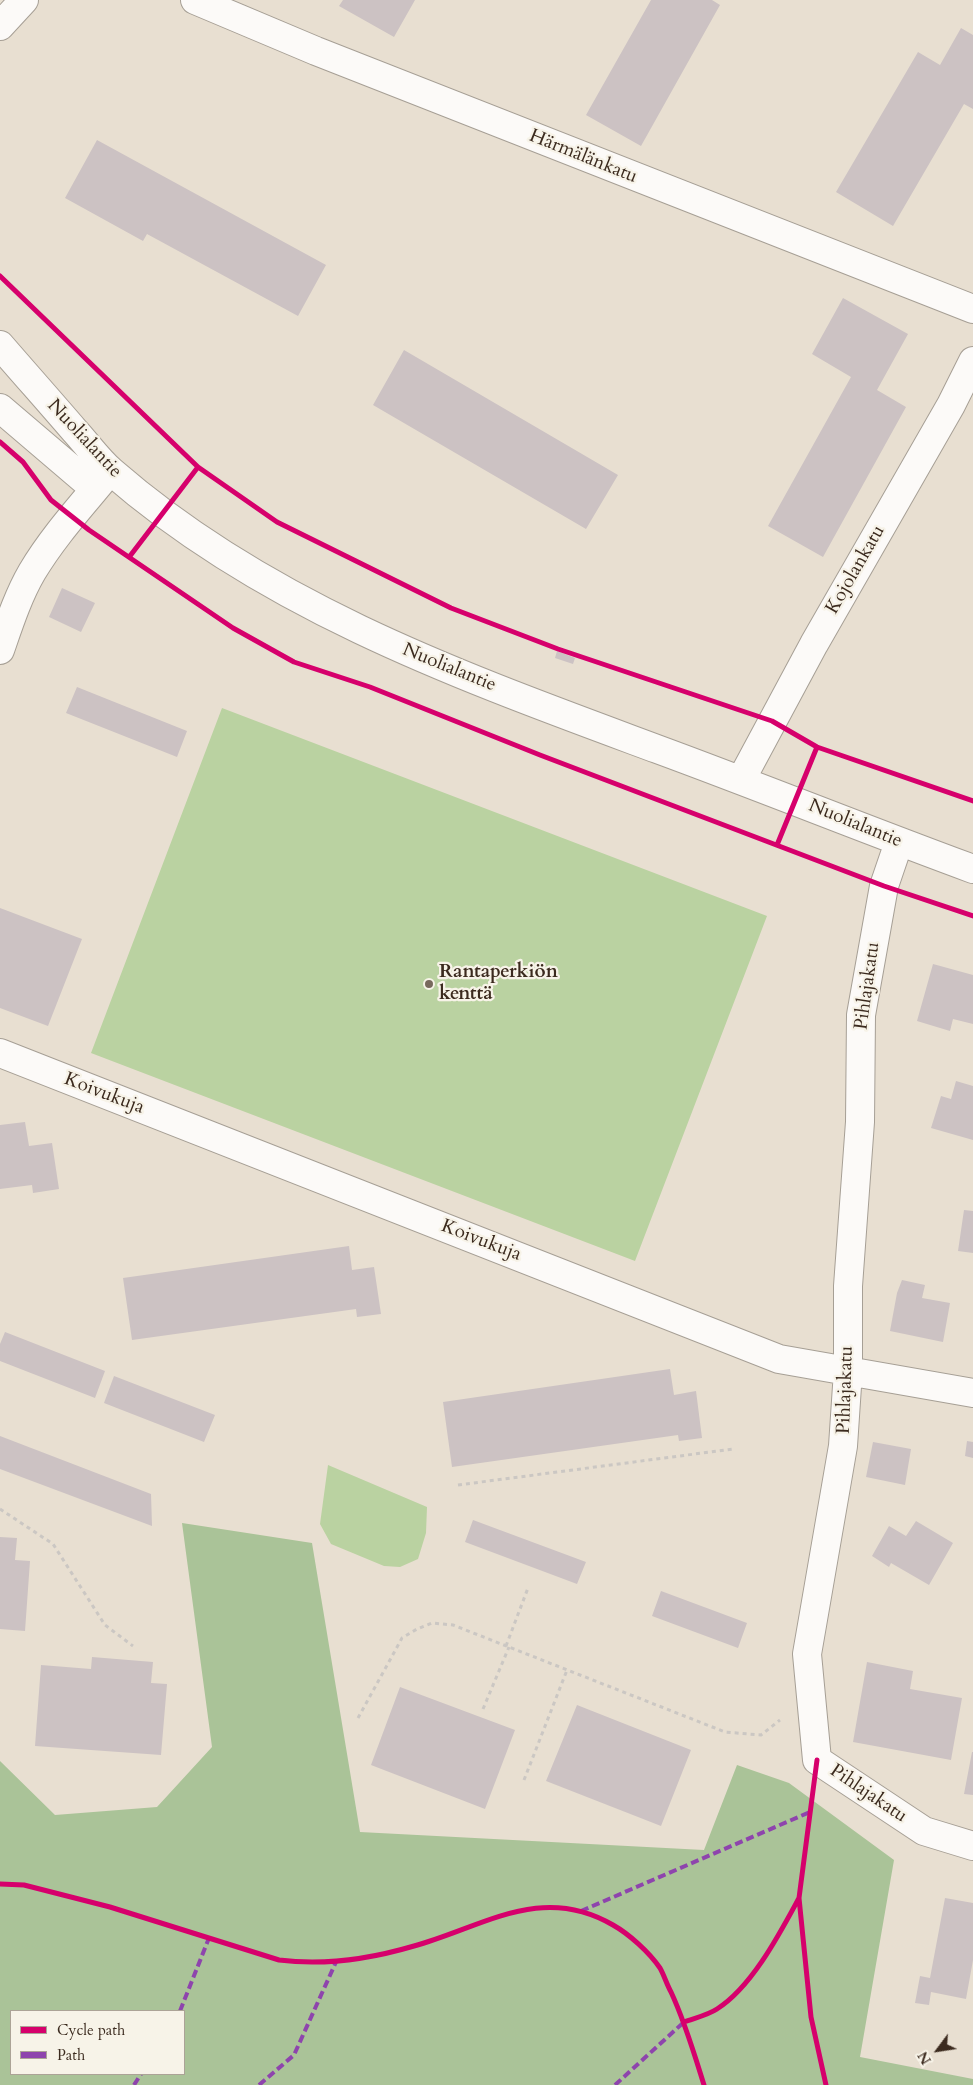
<!DOCTYPE html>
<meta charset="utf-8">
<style>
body{margin:0}
#map{position:relative;width:973px;height:2085px;overflow:hidden;background:#e8dfd1;font-family:Cardo,serif}
canvas{display:block}
.legend{position:absolute;left:10px;top:2010px;width:175px;height:65px;box-sizing:border-box;background:#f7f3e8;border:1px solid #aca397;margin:0;padding:6px 9px;list-style:none;font-size:15px;color:#3b2a1e}
.legend li{display:flex;align-items:center;gap:10px;height:25px}
.legend b{width:25px;border:1px solid #aca397}
.north{position:absolute;left:913px;top:2025px;width:50px;height:50px;-webkit-text-stroke:4px #f7f3e8;paint-order:stroke;rotate:239deg;font-size:14px;font-weight:700;line-height:20px;text-align:center;color:#3b2a1e}
.north::after{content:'';display:block;margin:auto;width:18px;height:22px;background:#3b2a1e;clip-path:polygon(50% 0,100% 100%,50% 72%,0 100%)}
</style>
<div id="map">
<canvas width="973" height="2085"></canvas>
<ul class="legend">
<li><b style="height:6px;background:#d6006c"></b>Cycle path</li>
<li><b style="height:6px;background:#8e44ad"></b>Path</li>
</ul>
<div class="north">N</div>
</div>
<script>
const c = document.querySelector('canvas').getContext('2d');
c.lineJoin = 'round';
function paint(path, color) { c.fillStyle = color; c.fill(path, 'evenodd'); }
function strokePath(path, color, width, dash) { c.strokeStyle = color; c.lineWidth = width; c.lineCap = dash ? 'butt' : 'round'; c.setLineDash(dash || []); c.stroke(path); }
function write(font, color, halo, rows, align = 'center') {
  c.font = font + ' Cardo,serif'; c.lineWidth = 4.5; c.setLineDash([]); c.textBaseline = 'middle'; c.strokeStyle = halo; c.fillStyle = color; for (const [text, x, y, turn = 0] of rows) {
    c.save(); c.translate(x, y); c.rotate((+turn || 0) * Math.PI / 180); c.textAlign = isNaN(turn) ? turn : align; if (halo) c.strokeText(text, 0, 0); c.fillText(text, 0, 0); c.restore();
  }
}
const green = new Path2D(`
 M222,708L767,916L635,1261L91,1053Z
 M328,1465L427,1507L426,1533L418,1559L400,1567L384,1566L331,1544L320,1524Z`);
const forest = new Path2D(`
 M182,1523L312,1543L360,1832L704,1850L737,1765L789,1783L894,1860L860,2057L973,2079V2085H0V1761L55,1815L157,1807L212,1747ZM11,2011H184V2074H11Z`);
const building = new Path2D(`
 M343,0H415L394,37L339,6Z
 M651,0H712L720,5L641,146L586,115Z
 M961,28L973,35V109L964,104L893,226L836,192L918,52L940,65Z
 M97,140L326,265L298,316L147,234L143,241L65,198Z
 M843,298L908,334L877,390L906,407L823,557L768,526L851,377L812,354Z
 M404,350L618,475L586,529L373,405Z
 M62,588L95,603L81,632L49,617Z
 M557,651L575,658L573,664L555,658Z
 M77,687L187,731L177,757L66,713Z
 M0,908L82,939L48,1026L0,1008Z
 M933,964L973,975V1024L953,1019L950,1031L917,1021Z
 M956,1081L973,1086V1140L931,1128L941,1096L951,1099Z
 M25,1122L29,1146L52,1143L59,1189L33,1193L32,1185L0,1189V1125Z
 M964,1210L973,1211V1253L958,1251Z
 M349,1246L352,1270L374,1267L381,1314L357,1317L356,1309L132,1340L123,1278Z
 M902,1280L925,1285L922,1298L950,1303L943,1342L890,1331L897,1293Z
 M5,1332L105,1371L95,1398L0,1361V1344Z
 M670,1369L674,1395L696,1391L702,1438L679,1441L678,1435L452,1467L443,1402Z
 M114,1376L215,1415L204,1442L104,1403Z
 M0,1436L151,1494L152,1526L0,1469Z
 M967,1441L973,1442V1458L965,1456Z
 M873,1442L911,1449L905,1485L866,1477Z
 M473,1520L586,1562L577,1584L465,1542Z
 M916,1521L953,1543L929,1585L891,1563L889,1567L872,1556L889,1526L906,1536Z
 M0,1537L17,1538L15,1560L30,1561L25,1631L0,1629Z
 M661,1591L747,1623L738,1648L652,1616Z
 M92,1657L153,1662L151,1683L167,1684L161,1755L35,1746L41,1665L91,1669Z
 M867,1662L913,1671L910,1689L962,1698L951,1760L853,1742Z
 M400,1687L515,1730L485,1809L371,1765Z
 M577,1705L691,1750L661,1826L546,1781Z
 M972,1752H973V1795L964,1794Z
 M945,1898L973,1903V1960L966,1999L931,1992L929,2005L915,2003L920,1976L930,1978Z`);
const path = new Path2D(`
 M458,1485L733,1449
 M0,1509L53,1544L105,1625L133,1646
 M506,1646L528,1588
 M483,1709L509,1647
 M358,1718L402,1638L417,1629L432,1623L453,1625L725,1732L761,1735L780,1720
 M524,1780L567,1670`);
const minor = new Path2D(`
 M195,0L316,51L973,309
 M0,26L24,0
 M0,345C25,374 50,402 74,430C87,444 98,460 112,472C268,608 466,678 657,749C763,788 867,830 973,869
 M0,408L95,489
 M0,650C9,624 18,596 32,572C54,535 84,503 110,471
 M741,780L814,644L951,405L973,361
 M899,842L884,886L861,1015L860,1122L848,1286V1371L843,1446L807,1654L817,1760L924,1831L973,1846
 M0,1053L779,1359L973,1393`);
const quiet = new Path2D(`
 M581,1911L810,1812
 M180,2011L209,1938
 M134,2085L141,2074
 M259,2085L294,2055L336,1962
 M615,2085L684,2022`);
const cycleway = new Path2D(`
 M0,276L198,467L277,522L451,608L558,649L772,721L817,747L973,801
 M0,442L23,462L51,500L89,530L233,628L294,662L370,687L540,755L884,886L973,916
 M130,556L198,467
 M777,845L817,747
 M817,1760L799,1898L811,2017L826,2085
 M0,1884L24,1885L110,1907L279,1960C325,1966 370,1959 414,1946C483,1927 541,1883 613,1925C629,1934 649,1952 660,1968C664,1975 667,1985 671,1992C685,2022 694,2053 704,2085
 M684,2022C695,2018 708,2015 717,2009C752,1987 780,1933 799,1898`);
const markers = [
 [429,984,5,"#78695d"]
];
const streetNames = [
 ["Härmälänkatu",583,157,22],
 ["Nuolialantie",84,439,47],
 ["Kojolankatu",856,570,-60],
 ["Nuolialantie",449,668,22],
 ["Nuolialantie",855,824,22],
 ["Pihlajakatu",868,986,-82],
 ["Koivukuja",104,1094,21],
 ["Koivukuja",481,1241,21],
 ["Pihlajakatu",846,1390,-88],
 ["Pihlajakatu",868,1794,34]
];
const poiNames = [
 ["Rantaperkiön",439,973],
 ["kenttä",439,995]
];
paint(green, '#bad2a1');
paint(forest, '#aac398');
paint(building, '#ccc2c3');
strokePath(minor, '#a69f95', 30);
strokePath(path, '#cbc7c3', 3, [4, 4]);
strokePath(minor, '#fcfaf8', 28);
strokePath(quiet, '#8e44ad', 4, [8, 4]);
strokePath(cycleway, '#d6006c', 5);
for (const [x, y, r, color] of markers) { const dot = new Path2D(); dot.arc(x, y, r, 0, 2 * Math.PI); c.fillStyle = color; c.fill(dot); strokePath(dot, '#f7f3e8', 2); }
write('19px', '#3b2a1e', '#f7f3e8', streetNames);
write('bold 19px', '#3b2a1e', '#f7f3e8', poiNames, 'left');
</script>
